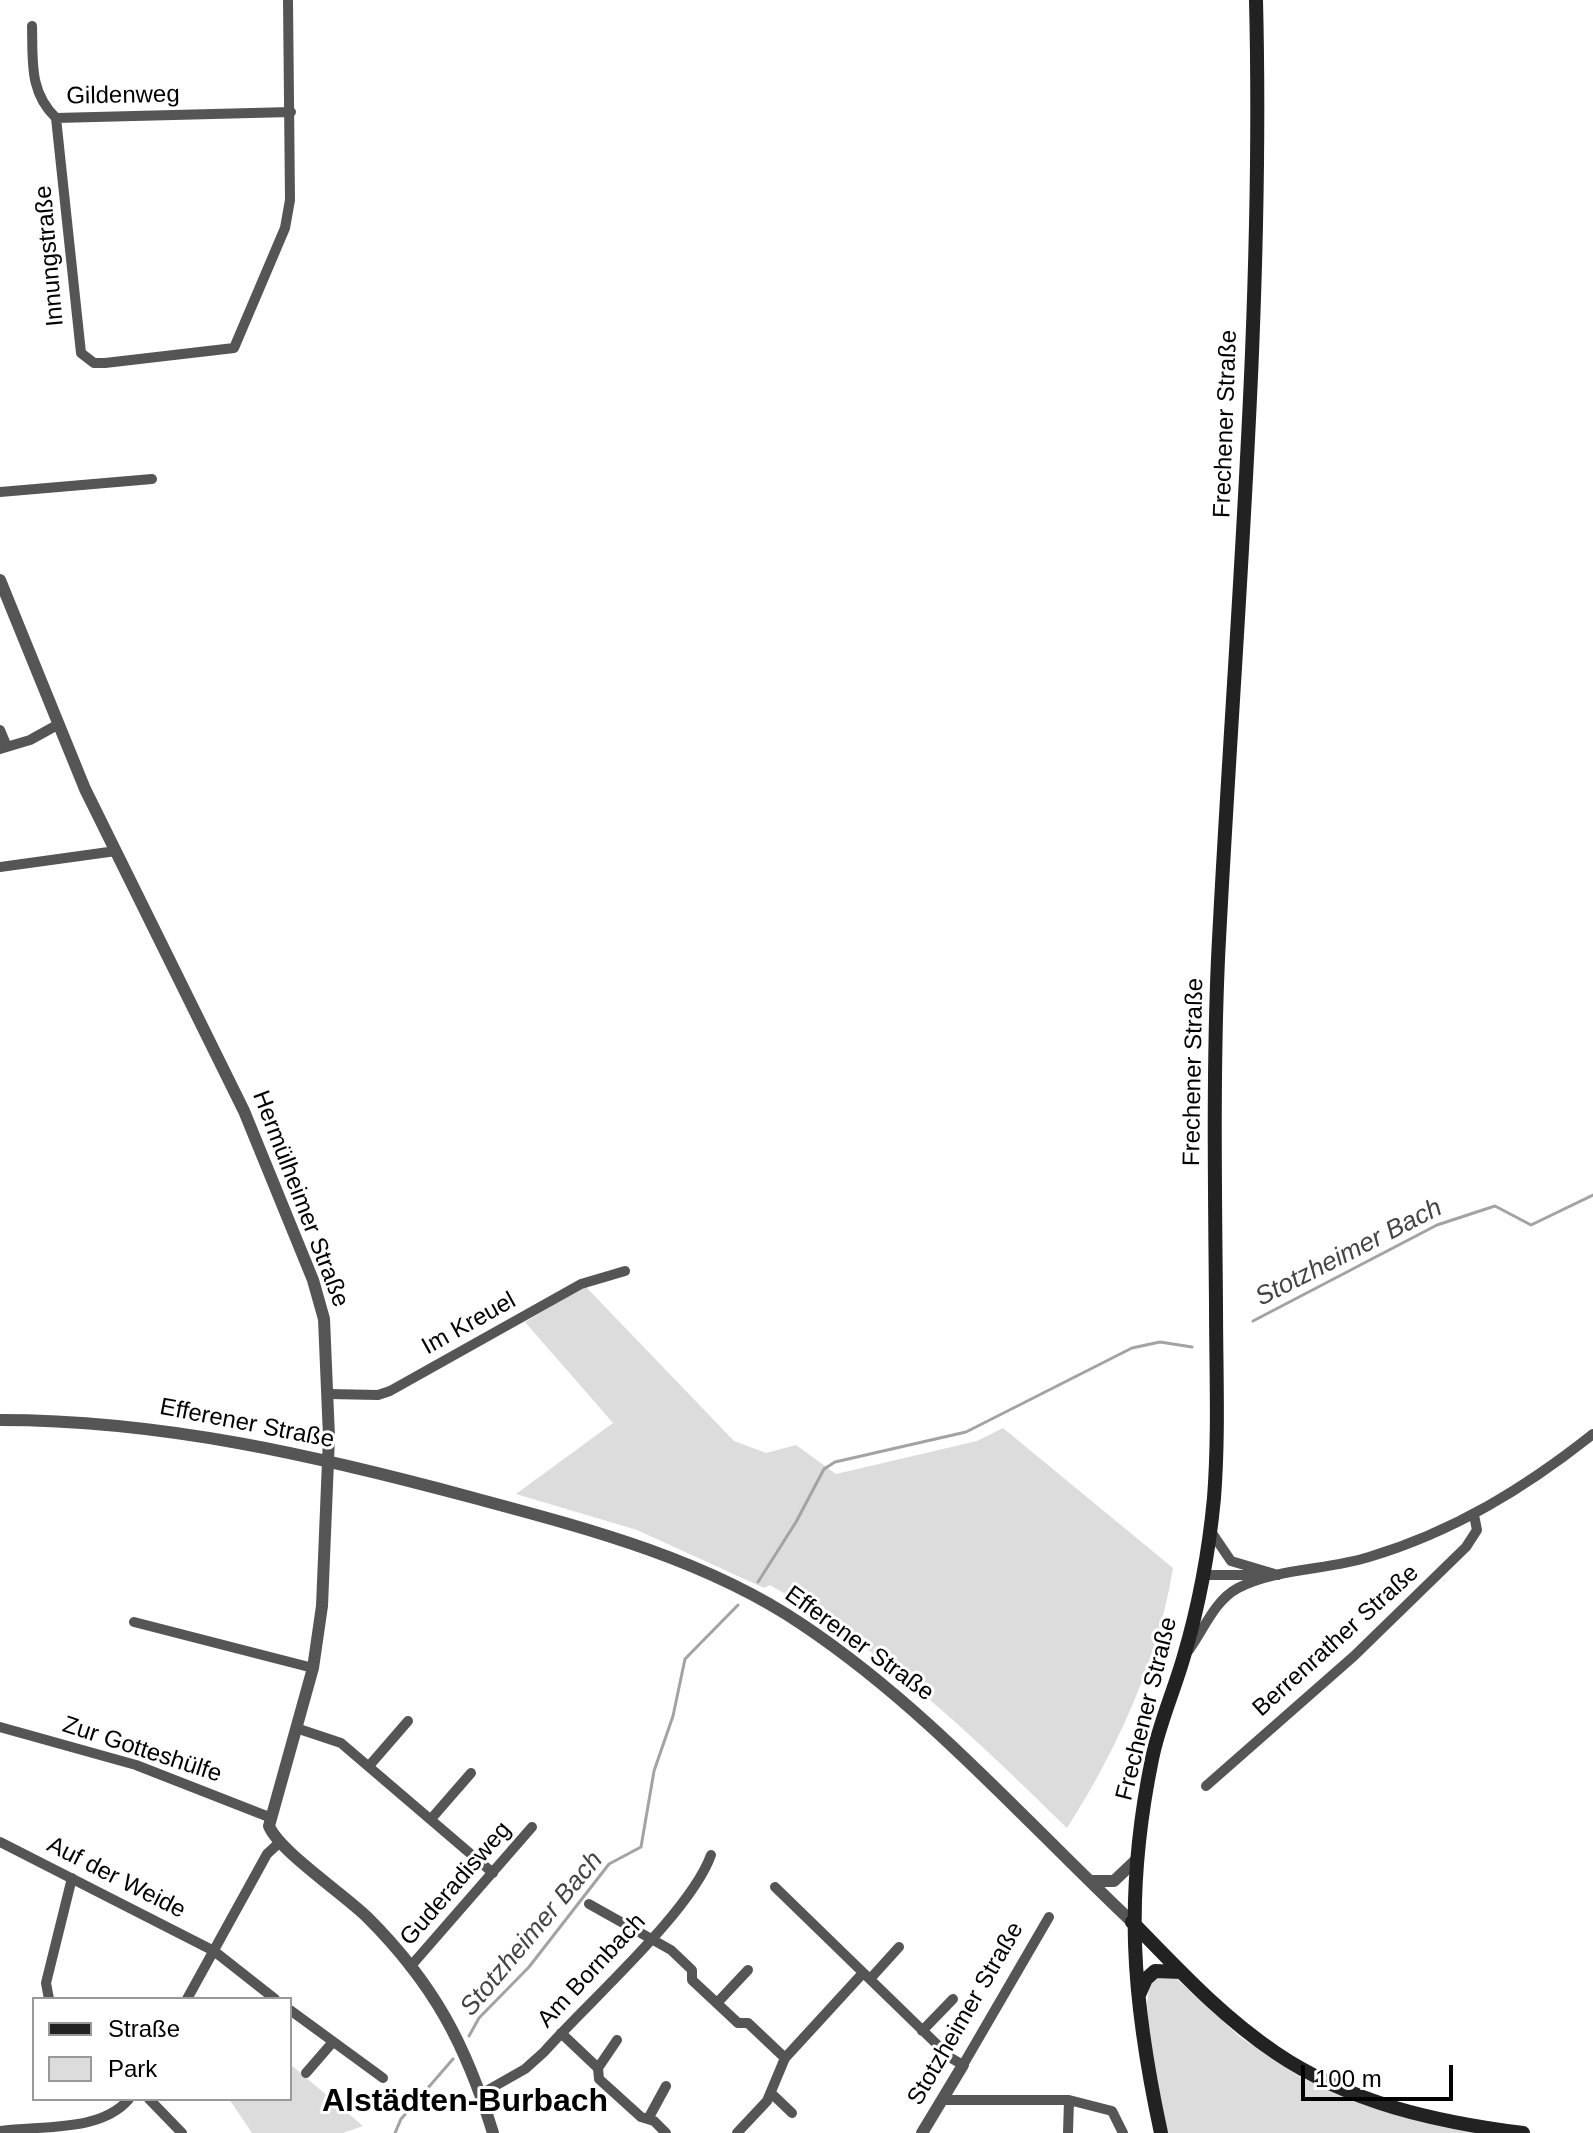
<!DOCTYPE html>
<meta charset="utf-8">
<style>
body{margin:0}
#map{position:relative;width:1593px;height:2133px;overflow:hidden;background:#fff;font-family:Helvetica,sans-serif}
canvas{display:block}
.legend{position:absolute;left:32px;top:1997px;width:260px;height:104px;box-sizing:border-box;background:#fff;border:2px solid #999;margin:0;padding:10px 14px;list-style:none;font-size:24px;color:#000}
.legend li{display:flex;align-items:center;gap:16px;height:40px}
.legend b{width:40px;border:2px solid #999}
.scale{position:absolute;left:1301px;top:2065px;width:152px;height:36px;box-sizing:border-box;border:4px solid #000;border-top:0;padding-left:10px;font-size:24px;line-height:28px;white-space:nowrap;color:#000;-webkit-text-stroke:6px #fff;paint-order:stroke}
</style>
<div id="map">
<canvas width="1593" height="2133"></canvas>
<ul class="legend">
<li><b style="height:10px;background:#222"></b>Straße</li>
<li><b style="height:22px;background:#dcdcdc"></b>Park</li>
</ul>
<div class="scale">100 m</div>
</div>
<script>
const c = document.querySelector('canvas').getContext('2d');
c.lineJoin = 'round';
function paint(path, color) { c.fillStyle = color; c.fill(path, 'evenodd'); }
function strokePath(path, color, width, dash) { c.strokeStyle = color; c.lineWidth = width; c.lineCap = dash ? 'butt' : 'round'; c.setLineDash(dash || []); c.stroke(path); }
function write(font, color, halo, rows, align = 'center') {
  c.font = font + ' Helvetica,sans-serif'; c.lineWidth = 6; c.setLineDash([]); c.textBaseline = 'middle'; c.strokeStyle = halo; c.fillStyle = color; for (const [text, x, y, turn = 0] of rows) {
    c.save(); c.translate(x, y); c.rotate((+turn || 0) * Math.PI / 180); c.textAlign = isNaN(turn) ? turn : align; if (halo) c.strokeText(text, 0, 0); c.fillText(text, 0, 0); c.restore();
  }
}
const green = new Path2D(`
 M585,1286L734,1441L766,1453L796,1445L836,1474L977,1441L1003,1428L1173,1568C1158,1660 1117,1750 1067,1828C975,1738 883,1649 770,1585L764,1588L637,1530L516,1494L613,1423L525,1322Z
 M1156,1977L1177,1979L1240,2037L1302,2078L1365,2105L1474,2133H1168C1161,2101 1132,2000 1156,1977Z
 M290,2064L363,2126L343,2133H252L229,2099H290Z`);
const stream = new Path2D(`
 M1253,1321L1437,1225L1495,1206L1531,1225L1593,1195
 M758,1582L796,1522L824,1469L835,1462L966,1432L1132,1348L1160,1342L1192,1347
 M469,2036L479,2018L529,1967L609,1864L641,1847L654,1771L673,1716L685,1659L738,1605
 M395,2133L401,2119L453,2059`);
const minor = new Path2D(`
 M32,26C33,62 29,92 56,118L291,112
 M56,118L81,353L94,363H105L234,348L285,228L290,200L288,0
 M0,492L152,479
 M0,730L7,747
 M0,749L30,740L59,724
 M0,867L116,851
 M329,1394L378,1395L390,1391L581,1284L625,1271
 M1212,1533L1231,1561L1278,1575
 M1204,1575H1258
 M134,1622L313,1668
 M1189,1650C1204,1629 1215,1600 1238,1588C1277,1568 1328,1570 1369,1557C1453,1532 1525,1488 1593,1434
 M0,1727L136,1765L269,1817
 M296,1728L341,1743L493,1873
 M369,1766L408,1721
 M1206,1786L1354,1656L1466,1547L1477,1530L1474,1515
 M431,1819L471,1773
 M0,1842L214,1951L275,1999
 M775,1887L951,2058L963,2065L1049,1917
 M589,1904L671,1950L692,1970V1980L738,2023H748L785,2058L863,1973
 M410,1967L532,1827
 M870,1979L899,1947
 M49,1999L46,1983L72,1878
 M187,1999L267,1854L280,1842
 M717,2003L748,1970
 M290,2010L383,2078
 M922,2031L953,1999
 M561,2033L598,2068L599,2079L641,2117L654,2121L666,2133
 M598,2068L617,2040
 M306,2073L332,2043
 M771,2093L792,2113
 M481,2094L525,2069L544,2052C588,2002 690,1913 711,1855
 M149,2099L182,2133
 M944,2100H1069L1112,2111L1123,2133
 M648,2119L666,2086
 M0,2131C40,2125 100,2133 129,2099
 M737,2133L767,2101L785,2058
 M1068,2133L1069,2100`);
const tertiary = new Path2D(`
 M0,580L85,789L244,1111L313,1280L324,1319L329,1437L322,1606L313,1668L269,1826C279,1851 345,1895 368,1918C434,1984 466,2045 493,2133
 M0,1420C163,1420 318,1456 474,1498C586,1528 706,1559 803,1625C927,1708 1024,1820 1132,1922
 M1090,1881H1114L1135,1861
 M922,2133L963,2065`);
const secondary = new Path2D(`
 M1132,1922C1177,1968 1222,2017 1276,2053C1350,2103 1436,2122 1523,2133
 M1139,1995L1146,1979L1155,1971L1181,1972
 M1161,2133C1132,1999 1124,1895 1152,1759C1159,1724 1174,1691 1184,1656C1199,1605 1209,1551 1214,1498C1219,1433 1216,1369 1216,1304C1215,1189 1213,1074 1218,959C1234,639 1264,320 1256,0`);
const streetNames = [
 ["Gildenweg",123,96,-1],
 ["Innungstraße",50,256,-95],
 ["Frechener Straße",1226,424,-88],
 ["Frechener Straße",1194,1072,-89],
 ["Hermülheimer Straße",300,1199,69],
 ["Im Kreuel",469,1324,-29],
 ["Efferener Straße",247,1424,11],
 ["Berrenrather Straße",1336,1641,-42],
 ["Efferener Straße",859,1644,36],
 ["Frechener Straße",1147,1709,-76],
 ["Zur Gotteshülfe",142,1750,18],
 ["Auf der Weide",116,1878,27],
 ["Guderadisweg",456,1884,-49],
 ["Am Bornbach",592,1971,-47],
 ["Stotzheimer Straße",966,2014,-60]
];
const waterNames = [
 ["Stotzheimer Bach",1349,1253,-27],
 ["Stotzheimer Bach",532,1934,-50]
];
const districtNames = [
 ["Alstädten-Burbach",465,2102]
];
paint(green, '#dcdcdc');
strokePath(stream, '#a3a3a3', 3);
strokePath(minor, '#555', 10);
strokePath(tertiary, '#555', 12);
strokePath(secondary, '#222', 14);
write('24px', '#000', '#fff', streetNames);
write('italic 26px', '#444', '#fff', waterNames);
write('bold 32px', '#000', '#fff', districtNames);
</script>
